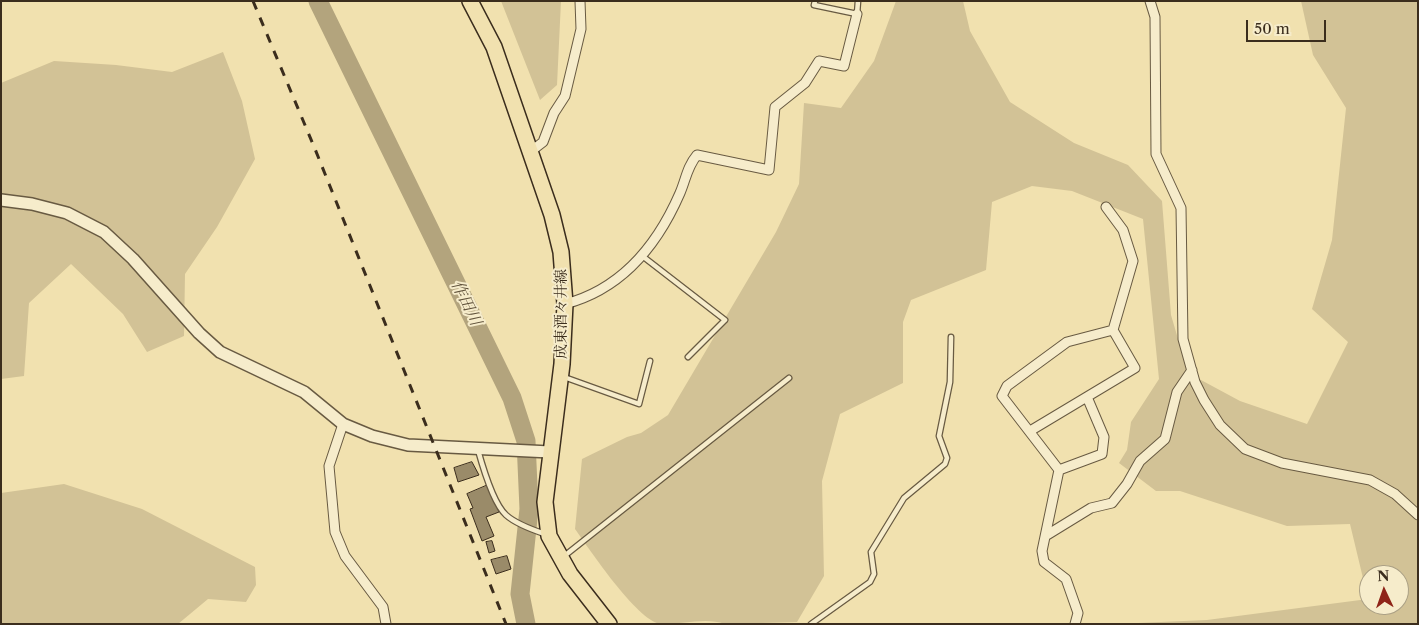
<!DOCTYPE html>
<meta charset="utf-8">
<style>
body{margin:0}
#map{position:relative;width:1419px;height:625px;overflow:hidden;background:#f1e1af;font-family:"Libre Caslon Text",serif}
canvas{display:block}
.frame{position:absolute;inset:0;border:2px solid #3b2d1d;pointer-events:none}
.north{position:absolute;left:1359px;top:565px;width:50px;height:50px;box-sizing:border-box;background:#f6eccb;border:1px solid #aba085;border-radius:50%;rotate:357deg;font-size:14px;font-weight:700;line-height:20px;text-align:center;color:#3b2d1d}
.north::after{content:'';display:block;margin:auto;width:18px;height:22px;background:#8f2418;clip-path:polygon(50% 0,100% 100%,50% 72%,0 100%)}
.scale{position:absolute;left:1246px;top:20px;width:80px;height:22px;box-sizing:border-box;border:2px solid #3b2d1d;border-top:0;padding-left:6px;font-size:15px;line-height:18px;white-space:nowrap;color:#3b2d1d;-webkit-text-stroke:4px #f6eccb;paint-order:stroke}
</style>
<div id="map">
<canvas width="1419" height="625"></canvas>
<div class="frame"></div>
<div class="north">N</div>
<div class="scale">50 m</div>
</div>
<script>
const c = document.querySelector('canvas').getContext('2d');
c.lineJoin = 'round';
function paint(path, color) { c.fillStyle = color; c.fill(path, 'evenodd'); }
function strokePath(path, color, width, dash) { c.strokeStyle = color; c.lineWidth = width; c.lineCap = dash ? 'butt' : 'round'; c.setLineDash(dash || []); c.stroke(path); }
function write(font, color, halo, rows, align = 'center') {
  c.font = font + ' "Libre Caslon Text","Noto Serif JP",serif'; c.lineWidth = 4; c.setLineDash([]); c.textBaseline = 'middle'; c.strokeStyle = halo; c.fillStyle = color; for (const [text, x, y, turn = 0] of rows) {
    c.save(); c.translate(x, y); c.rotate((+turn || 0) * Math.PI / 180); c.textAlign = isNaN(turn) ? turn : align; if (halo) c.strokeText(text, 0, 0); c.fillText(text, 0, 0); c.restore();
  }
}
const green = new Path2D(`
 M501,1H561L557,85L540,100Z
 M896,1H963L970,31L1010,102L1074,143L1128,165L1162,201L1171,315L1188,373L1240,401L1307,424L1348,342L1312,309L1332,240L1346,108L1313,55L1301,1H1418V624H1115L1207,620L1368,599L1350,524L1287,526L1180,491H1156L1119,463L1127,450L1131,422L1159,379L1143,219L1072,191L1032,186L992,202L986,270L911,300L903,322V383L840,414L822,481L824,576L797,622L725,624C705,617 681,625 660,624C636,619 590,550 575,529L582,459L627,437L641,433L668,415L776,232L799,184L804,103L841,108L874,61ZM1369,575H1399V605H1369Z
 M223,52L242,101L255,159L217,227L185,274L184,336L147,352L123,314L71,264L29,303L24,376L1,379V83L54,61L116,65L172,72Z
 M64,484L142,509L255,567L256,585L246,602L208,599L178,624H1V493Z`);
const river = new Path2D(`
 M318,1L512,398L526,441L529,509L520,594L526,624`);
const building = new Path2D(`
 M472,462L479,475L458,482L454,468Z
 M488,485L499,512L486,517L494,536L482,541L470,509L473,508L467,494Z
 M492,541L495,551L489,553L486,542Z
 M507,556L511,569L496,574L491,560Z`);
const service = new Path2D(`
 M815,1L814,5L857,14L858,1
 M641,255L725,320L688,357
 M564,377L639,404L650,361
 M478,450C483,468 493,503 506,515C516,524 533,530 545,534
 M563,557L789,378
 M811,624L870,582L874,574L871,552L904,498L945,464L947,458L939,436L950,382L951,337`);
const minor = new Path2D(`
 M1150,1L1155,17L1156,154L1181,208L1183,339L1195,382L1204,400L1220,425L1245,449L1282,463L1370,480L1395,494L1418,515
 M530,152L543,142L554,113L565,96L581,29L580,1
 M565,304C622,289 657,246 680,193C686,179 687,167 697,155L769,170L775,107L805,83L819,61L844,66L857,14
 M343,424L329,466L335,532L345,556L383,607L386,624
 M1030,431L1135,368L1113,330L1133,261L1123,230L1106,207
 M1059,470L1102,454L1104,437L1087,397
 M1047,535L1091,508L1112,503L1127,484L1140,461L1165,439L1177,392L1192,370
 M1075,624L1078,613L1066,579L1044,562L1042,551L1059,470L1002,396L1007,386L1067,342L1113,330`);
const tertiary = new Path2D(`
 M1,200L32,204L67,213L104,232L133,259L199,333L220,352L304,392L343,424L372,436L408,445L550,452`);
const primary = new Path2D(`
 M470,1L494,47L552,215L561,252L565,304L562,364L545,502L549,536L570,574L609,624`);
const rail = new Path2D(`
 M253,1L315,149L506,624`);
const streetNames = [
 ["成東酒々井線",562,314,-90]
];
const waterNames = [
 ["作田川",466,303,64]
];
paint(green, '#d2c296');
strokePath(river, '#b3a47d', 19);
paint(building, '#9a8b69');
strokePath(building, '#3b2d1d', 1);
strokePath(service, '#685a42', 7);
strokePath(minor, '#685a42', 11);
strokePath(tertiary, '#685a42', 14);
strokePath(primary, '#3b2d1d', 18);
strokePath(service, '#f6eccb', 4.5);
strokePath(minor, '#f6eccb', 9);
strokePath(tertiary, '#f6eccb', 11);
strokePath(primary, '#f1e1af', 15);
strokePath(rail, '#3b2d1d', 3, [9, 9]);
write('15px', '#3b2d1d', '#f6eccb', streetNames);
write('italic 16px', '#5f513a', '#f6eccb', waterNames);
</script>
